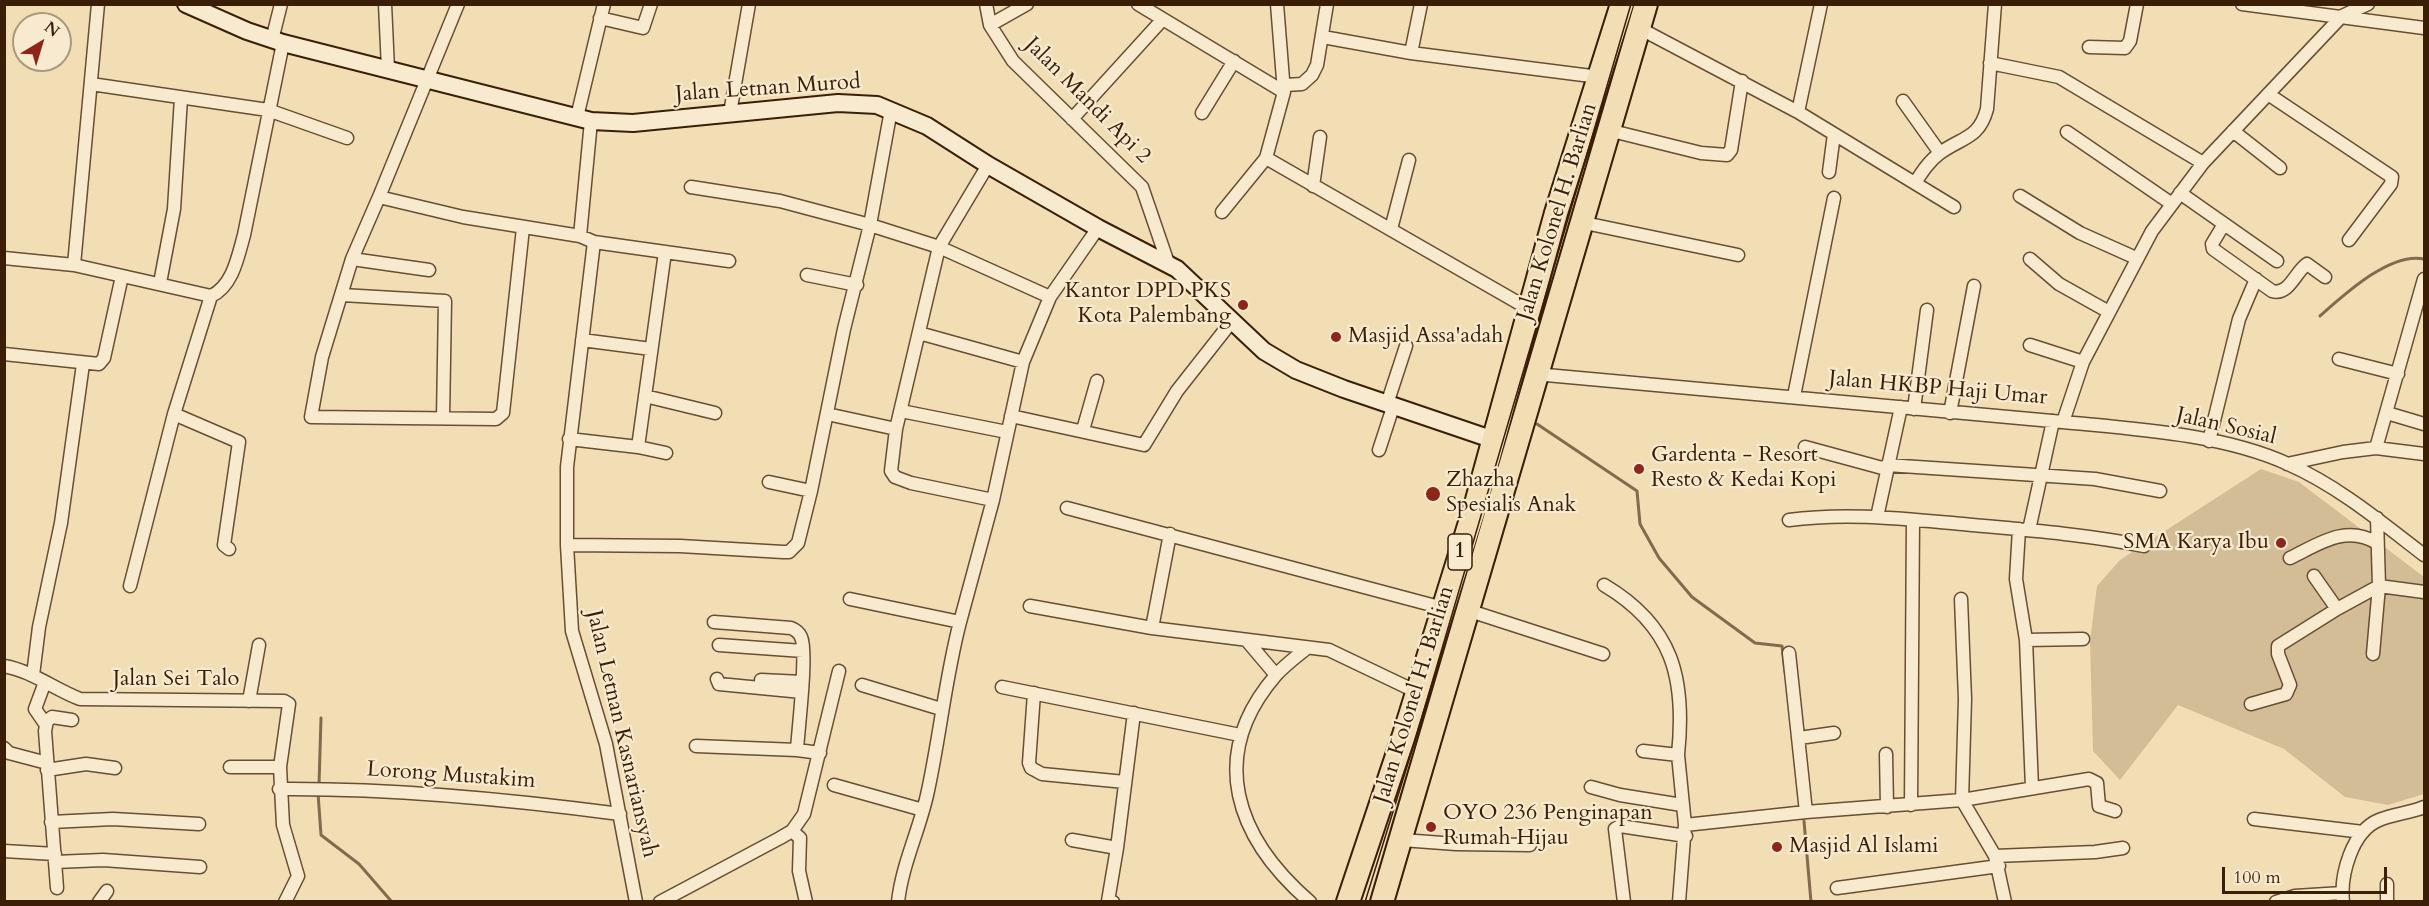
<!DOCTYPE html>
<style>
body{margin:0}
#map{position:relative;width:2429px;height:906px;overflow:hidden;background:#f2deb5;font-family:Cardo,serif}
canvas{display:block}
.frame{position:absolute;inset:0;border:6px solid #3a1e06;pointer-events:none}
.north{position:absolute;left:12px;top:12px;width:60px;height:60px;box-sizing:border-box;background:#f7eacf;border:2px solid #ab987f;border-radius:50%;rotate:38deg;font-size:16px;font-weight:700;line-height:24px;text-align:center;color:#3a1e06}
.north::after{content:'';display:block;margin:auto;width:21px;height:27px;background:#8f2418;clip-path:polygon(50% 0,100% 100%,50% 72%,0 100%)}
.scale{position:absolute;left:2222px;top:867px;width:165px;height:27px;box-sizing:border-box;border:3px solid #3a1e06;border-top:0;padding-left:8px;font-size:18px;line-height:21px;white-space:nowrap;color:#3a1e06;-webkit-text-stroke:4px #f7eacf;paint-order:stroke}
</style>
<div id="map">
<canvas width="2429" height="906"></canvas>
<div class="frame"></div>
<div class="north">N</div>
<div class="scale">100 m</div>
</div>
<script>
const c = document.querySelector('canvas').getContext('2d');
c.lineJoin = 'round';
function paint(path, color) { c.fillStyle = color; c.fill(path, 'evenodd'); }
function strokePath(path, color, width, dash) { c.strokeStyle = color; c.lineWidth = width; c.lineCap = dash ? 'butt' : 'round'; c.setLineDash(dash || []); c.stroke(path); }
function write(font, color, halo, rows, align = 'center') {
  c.font = font + ' Cardo,serif'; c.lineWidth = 4.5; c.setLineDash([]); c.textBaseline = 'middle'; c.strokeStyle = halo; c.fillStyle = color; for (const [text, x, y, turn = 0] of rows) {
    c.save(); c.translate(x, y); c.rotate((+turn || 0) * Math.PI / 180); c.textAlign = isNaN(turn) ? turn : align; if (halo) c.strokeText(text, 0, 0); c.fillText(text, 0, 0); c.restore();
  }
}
const green = new Path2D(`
 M2261,469L2299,482L2424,577V794L2388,805L2345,797L2284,749L2178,705L2120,780L2093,751L2090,641L2097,586L2120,560Z`);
const stream = new Path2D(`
 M2320,316C2345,294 2390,252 2424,259
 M1537,424L1637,491L1640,524L1659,558L1692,597L1755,643L1782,646L1785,672
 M319,785L321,718
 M318,793L321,835L359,864L392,902
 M1804,821L1811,902`);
const street = new Path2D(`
 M385,4L388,69
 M986,4L990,25L1013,61L1142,187L1168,263
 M1138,4L1284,92
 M2242,4L2424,28
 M600,18L643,28L651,4
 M990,25L1027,4
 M1639,28L1798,112L1954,207
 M1323,37L1411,53L1599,77
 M272,40L281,4
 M2089,47L2125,48L2130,41L2137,4
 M1411,53L1421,4
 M1990,63L2059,77L2203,163
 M91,84L268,110L347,138
 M1285,85L1302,84L1312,75L1317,65L1327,4
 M2268,94L2392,177L2391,184L2349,240
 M1903,101L1940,153
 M1798,112L1821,4
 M730,113L749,4
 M1202,113L1234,61
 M577,117L604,4
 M1072,119L1163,19
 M1608,130L1701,153L1727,155L1731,150L1742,81
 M2233,131L2280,168
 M2067,132L2172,204
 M1266,158L1529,309
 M988,165L939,247L896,429L891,471L895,477L911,483L993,500
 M1829,172L1834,134
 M1915,183C1922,172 1929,161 1940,153C1962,137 1979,139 1987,109L1995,4
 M1313,186L1320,137
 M691,187L780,201L870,225L939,247L1050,297
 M2180,193L2277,261
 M2020,196L2080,233L2136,258
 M379,197L458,4
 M1222,212L1266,158L1284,92L1277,4
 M1580,222L1738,255
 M2224,224L2212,244L2213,249L2272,291C2289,296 2295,272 2307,264L2325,277
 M523,228L503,413L496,419L311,417L322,357L352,259L379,197L463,217L580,236L594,242L729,261
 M1391,229L1409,160
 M580,236L591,121
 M594,242L567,467V545L572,631L606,744L636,902
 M4,258L74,265L211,296C233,286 238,256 244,235L283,43
 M352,259L429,270
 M2030,259L2059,284L2109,312
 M74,265L98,4
 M807,275L857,285
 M160,283L174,209L181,98
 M342,295L445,301L443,418
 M919,333L1023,362
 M582,340L651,349
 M2030,345L2083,362
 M4,354L99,364L104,358L122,276
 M2339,359L2398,374
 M1535,374L2063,422L2083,362L2152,231L2203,163L2342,16L2368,4
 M645,396L715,413
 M1794,396L1834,198
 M1387,404L1406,346
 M1914,409L1927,310
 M901,411L1007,432
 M1950,413L1974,286
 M2387,413L2424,424
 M174,414L239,442L224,545L229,549
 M827,414L896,429
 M1011,416L1144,445L1177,391L1232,321
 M2063,422C2135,429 2222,434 2288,464C2338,486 2381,522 2424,555
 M1083,430L1097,381
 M569,439L638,447L665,252
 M2209,441L2239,319L2256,279
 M638,447L666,453
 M1805,447L1886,469
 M2376,448L2424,279
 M1379,450L1393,407
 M2287,464L2343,452L2376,448L2424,454
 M1887,465L2095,479L2160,491
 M769,482L811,491
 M1067,508L1443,608
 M1877,517L1901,407
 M1789,520C1847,512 1905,519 1963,524C2024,530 2084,534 2144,546
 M2019,529L2016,579L2026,640L2032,788
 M2029,530L2053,421
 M567,545L680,546L783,552H789L798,543L811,491L844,329L870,225L891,110
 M2290,558C2319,544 2346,524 2377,543
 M2314,576L2337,609L2379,586L2424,592
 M1604,585C1673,626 1686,678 1678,755
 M130,586L174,414L211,296
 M850,599L960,622L993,500L1023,362L1050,297L1098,228
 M1961,599L1965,699L1962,800L1995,856L2005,902
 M1030,606L1152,628L1329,650L1417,692
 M1467,610L1603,654
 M714,622L791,628C796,630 799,632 801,637C808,652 798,730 797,750L820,753
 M1152,628L1170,534
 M2026,640L2083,639
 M1248,642L1276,675
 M719,645L803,651
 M1307,648C1296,657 1285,665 1276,675C1206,756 1236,838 1310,902
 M1789,653L1806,812
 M2373,654L2379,586L2377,518
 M4,666C32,671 54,689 80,699L284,701L289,704L280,767H230
 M33,675L39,627L61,523L83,364
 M717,679L719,684L802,692
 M761,680L802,682
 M45,682L35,709L46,725
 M862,685L941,709
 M1002,687L1240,735
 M1034,693L1029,763L1031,768L1042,774L1125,782
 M249,701L259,645
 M2251,704L2286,694L2290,685L2278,654V646L2337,609
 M1799,738L1834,733
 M696,746L797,750
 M4,748L9,753L47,763
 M1643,751L1678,755L1685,825
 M1886,754L1887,807
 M280,767L283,825L298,876L285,902
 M47,770L86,764L115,768
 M834,785L923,810
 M1591,787L1620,795L1682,805
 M279,789C393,788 507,799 620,814
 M1911,805L1913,520
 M2254,819L2363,832
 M51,822L113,819L199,824
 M792,831L800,838L799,871L806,902
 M1072,840L1117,848L1108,901L1113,902
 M1402,840L1456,844L1530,845
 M1117,848L1134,713
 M4,851L55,854
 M1995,856L2095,852L2123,848
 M55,862L103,860L200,867
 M2387,884V902
 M57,888L45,731L47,721L52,717L72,720
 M1837,888L1999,866
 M99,902L107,891
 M660,902L780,838L792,831L804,814L839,671
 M898,902C902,865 919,831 927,795C940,737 945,679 960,622
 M1624,902L1615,829L1620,826L1686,836
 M1679,902L1685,825L1806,812L1962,800L2089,779L2097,783L2099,806L2115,811
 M2276,902L2295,896L2342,893
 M2343,902C2340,875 2352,831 2379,820C2393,814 2410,813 2424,807`);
const secondary = new Path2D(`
 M186,4L247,31L283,43L591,121L633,123L838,103L877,105L927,126L988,165L1098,228L1177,269L1264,351L1296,370L1344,389L1494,440`);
const highway = new Path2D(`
 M1348,902L1403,738L1477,500L1556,213L1622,4
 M1382,902L1646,4`);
const tram = new Path2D(`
 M1365,902L1414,744L1631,4`);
const markers = [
 [1243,305,6,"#8f2418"],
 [1336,337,6,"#8f2418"],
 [1639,469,6,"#8f2418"],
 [1433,494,8,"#8f2418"],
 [2281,543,6,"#8f2418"],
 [1431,827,6,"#8f2418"],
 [1777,847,6,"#8f2418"]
];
const shields = [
 [1460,552,24]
];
const shieldNames = [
 ["1",1460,552]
];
const streetNames = [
 ["Jalan Letnan Murod",768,89,-4],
 ["Jalan Mandi Api 2",1087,101,45],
 ["Jalan Kolonel H. Barlian",1558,212,-73],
 ["Jalan HKBP Haji Umar",1938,389,5],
 ["Jalan Sosial",2226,427,13],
 ["Jalan Sei Talo",176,680],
 ["Jalan Kolonel H. Barlian",1415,695,-73],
 ["Jalan Letnan Kasnariansyah",621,734,77],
 ["Lorong Mustakim",451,776,4]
];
const poiNames = [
 ["Kantor DPD PKS",1231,292,"right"],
 ["Kota Palembang",1231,317,"right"],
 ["Masjid Assa'adah",1348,337],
 ["Gardenta - Resort",1651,456],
 ["Resto & Kedai Kopi",1651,481],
 ["Zhazha",1446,481],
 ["Spesialis Anak",1446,506],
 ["SMA Karya Ibu",2269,543,"right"],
 ["OYO 236 Penginapan",1443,814],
 ["Rumah Hijau",1443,839],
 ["Masjid Al Islami",1789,847]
];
paint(green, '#d3bd97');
strokePath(stream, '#836a4c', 3);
strokePath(street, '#684e32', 15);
strokePath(secondary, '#3a1e06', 20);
strokePath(highway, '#3a1e06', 26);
strokePath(street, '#f7eacf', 12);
strokePath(secondary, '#f7eacf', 16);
strokePath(highway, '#f2deb5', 22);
strokePath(tram, '#3a1e06', 1.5);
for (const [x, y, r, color] of markers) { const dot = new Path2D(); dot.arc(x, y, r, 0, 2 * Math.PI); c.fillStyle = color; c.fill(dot); strokePath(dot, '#f7eacf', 2); }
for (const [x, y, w] of shields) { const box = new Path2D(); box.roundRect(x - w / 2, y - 18, w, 36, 4.5); c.fillStyle = '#f7eacf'; c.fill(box); strokePath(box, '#3a1e06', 1.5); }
write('bold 21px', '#3a1e06', null, shieldNames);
write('22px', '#3a1e06', '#f7eacf', streetNames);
write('22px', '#3a1e06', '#f7eacf', poiNames, 'left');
</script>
